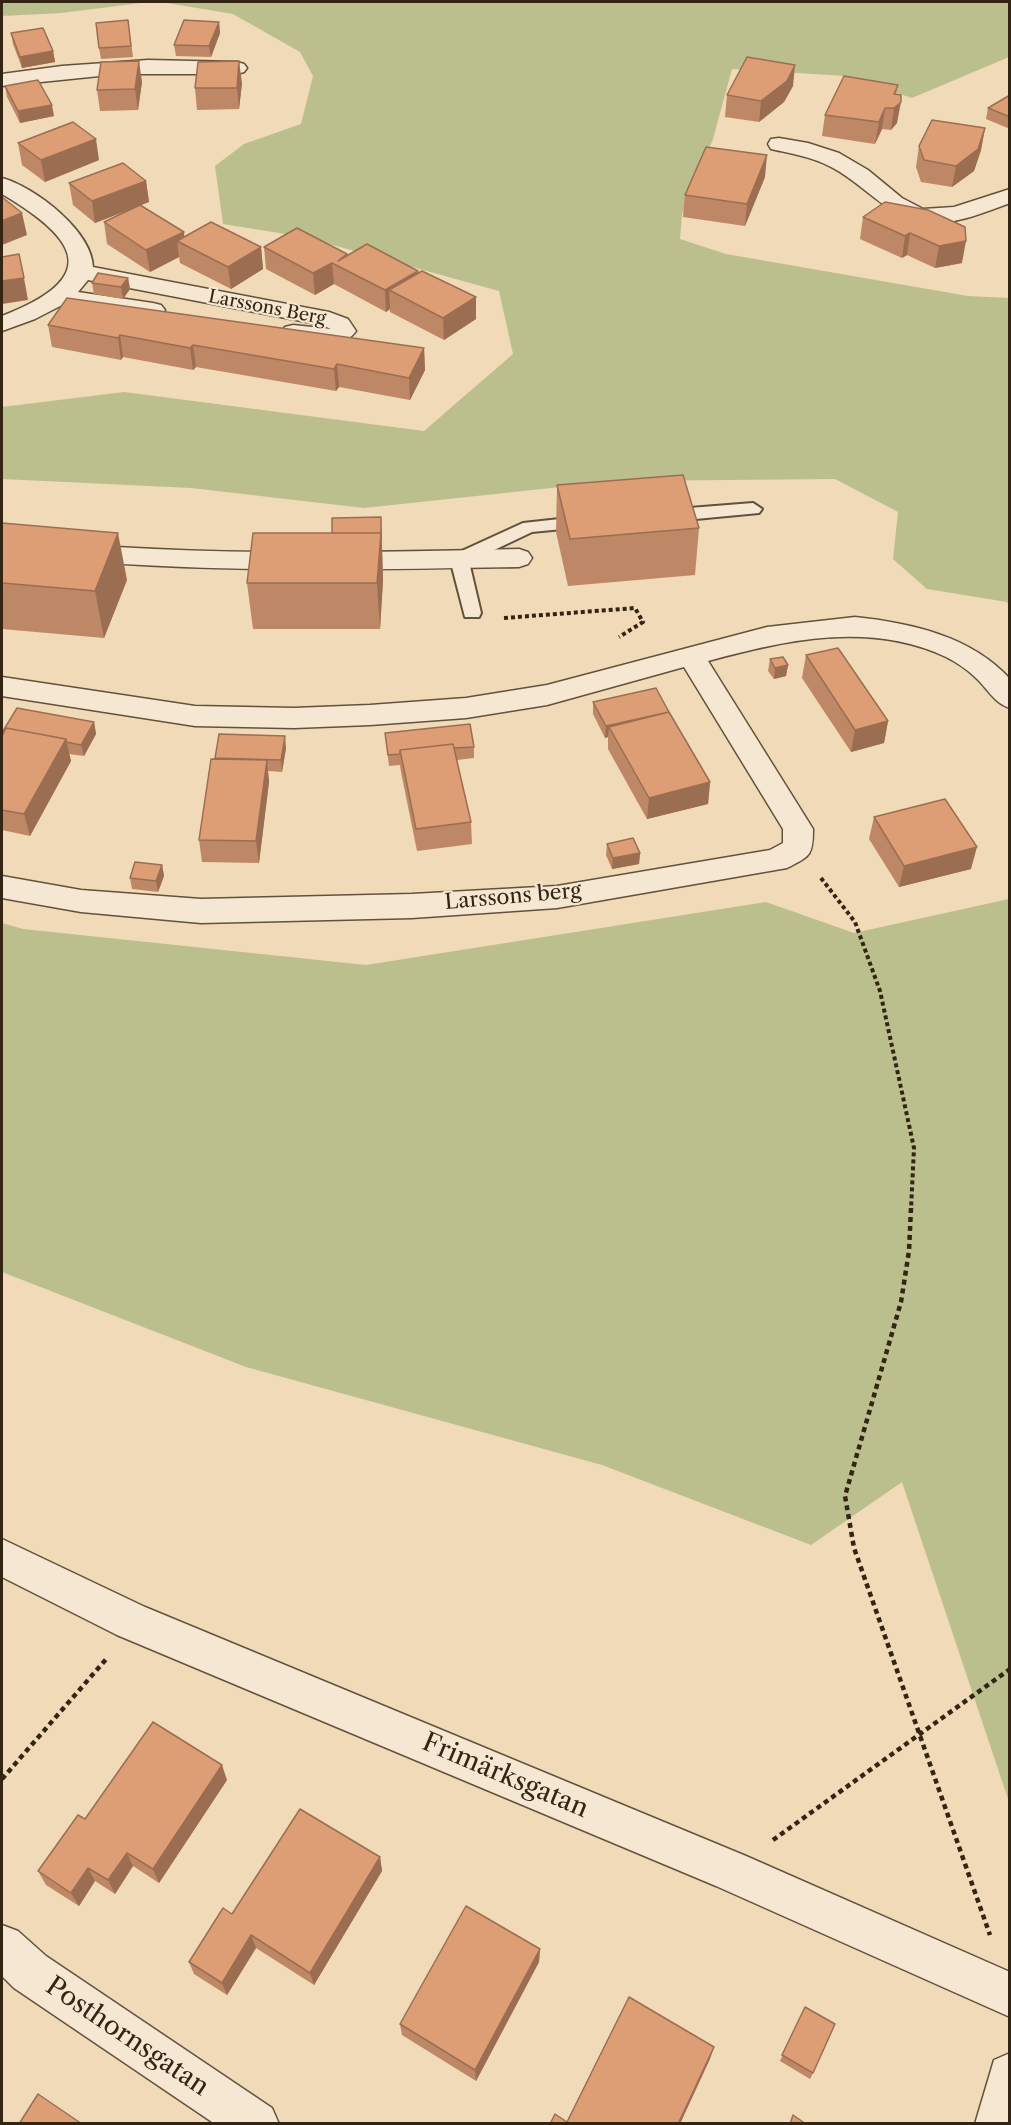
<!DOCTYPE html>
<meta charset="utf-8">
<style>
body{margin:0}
#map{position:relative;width:1011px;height:2125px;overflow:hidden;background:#f0dab8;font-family:"Libre Caslon Text",serif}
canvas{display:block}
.frame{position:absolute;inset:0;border:3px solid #332413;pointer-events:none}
</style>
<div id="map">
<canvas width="1011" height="2125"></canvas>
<div class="frame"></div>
</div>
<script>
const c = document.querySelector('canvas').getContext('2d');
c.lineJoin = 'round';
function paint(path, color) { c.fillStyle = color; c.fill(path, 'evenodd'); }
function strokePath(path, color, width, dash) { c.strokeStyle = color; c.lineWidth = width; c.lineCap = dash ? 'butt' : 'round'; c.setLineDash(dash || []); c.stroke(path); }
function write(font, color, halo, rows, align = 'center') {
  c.font = font + ' "Libre Caslon Text",serif'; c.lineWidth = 4.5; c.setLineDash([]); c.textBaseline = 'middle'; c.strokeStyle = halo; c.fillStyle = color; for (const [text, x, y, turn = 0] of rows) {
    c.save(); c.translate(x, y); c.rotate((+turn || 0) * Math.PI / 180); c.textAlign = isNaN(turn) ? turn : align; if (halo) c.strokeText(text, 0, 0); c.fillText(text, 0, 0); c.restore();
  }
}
const green = new Path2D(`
 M2,2H149L61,13L2,16Z
 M161,2H1009V57L912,98L845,76L732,69L713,139L682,214L680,239L726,254L968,296L1009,298V606L1007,602L927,589L893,559L898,512L835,479L617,481L364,508L191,488L2,479V407L124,392L424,431L513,354L499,291L304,237L223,224L215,166L244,144L301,124L313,76L300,52L233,14Z
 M1009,899V1802L902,1482L811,1545L602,1465L246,1367L2,1272V923L23,929L366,965L766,902L854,933Z`);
const pathFar1 = new Path2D(`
 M504,618L635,608L643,622L619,637
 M821,878L855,922L880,991L914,1148L911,1209`);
const path = new Path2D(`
 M911,1208L909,1251L901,1302L845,1496L854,1548L990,1935
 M2,1779L108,1657
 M773,1840L1010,1669`);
const service = new Path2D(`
 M753,503L762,509L759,513L664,522L655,516L664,510Z
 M587,516L596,522L593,526L532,532L469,562L481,613L479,617H465L450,559L453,555L523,523Z`);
const minor = new Path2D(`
 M148,60L237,62L244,64L247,68L244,72L237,74H119L2,86V74L62,66Z
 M779,138L808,143L839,153L868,170L902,198L923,209L954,207L1010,189V203C985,212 960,223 933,223C891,222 867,186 833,168C813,157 793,154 771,149L768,144L771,139Z
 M2,178C35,187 92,231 93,267L329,312L348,319L356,331C341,353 306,342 285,337L281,332L285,327L293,325L331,329L322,325L88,280L78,292L153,303L161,305L165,310L161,315L153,317L64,304L35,319L2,331V316C101,278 80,240 2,194Z
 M2,537C174,557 346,553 519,549L528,552L532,558L528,564L519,567C346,570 174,574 2,553Z
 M855,617C911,623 971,636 1010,679V708C994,703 988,689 976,678C968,670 956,662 946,657C869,621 786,640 708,661L813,829C813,856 810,856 787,868L557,908L412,918L201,923L81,912L2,898V876L81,890L201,899L412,894L557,886L770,850L783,843V829L684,667L547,705L466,718L370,725L294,728L195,726L2,696V677L195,706L294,708L370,705L466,698L547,685L767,627Z
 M2,1539L145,1607L746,1856L1010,1972V2017L716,1886L117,1635L2,1577Z
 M2,1925L18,1931L46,1956L272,2108L279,2124H215L14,1988L2,1976Z
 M1010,2053V2124H975L994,2060Z`);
const wall = new Path2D(`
 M128,20L133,57L101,59L99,48Z
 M219,22L220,33L211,57L176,56L174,45Z
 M11,33L53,51L55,62L22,68L13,44Z
 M142,82L138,110L100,111L97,90Z
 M242,83L239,109L197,110L195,88Z
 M898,85L896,95L897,123L891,130L882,129L875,144L822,136L825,115Z
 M5,86L54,116L20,123L7,97Z
 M793,86L784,102L759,122L725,117L727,95Z
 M1010,95V129L986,119L988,108Z
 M985,128L981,150L974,171L952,187L921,182L916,167L919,146Z
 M18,143L99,160L45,182L22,165Z
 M765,177L745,226L683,217L685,195Z
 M146,181L149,202L141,205L184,237L261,247L263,269L231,289L180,263L179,257L150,272L107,244L104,222L134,208L95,223L73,205L69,183Z
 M885,202L962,263L935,268L907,255L902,258L860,239L863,217Z
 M264,247L347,254V255L418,271V273L476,297V319L444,340L390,312V309L386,312L334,284L315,295L266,269Z
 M128,278L130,289L123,299L94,294L92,283Z
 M48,325L424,348L425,370L410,400L339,387L336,391L196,367L193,370L123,357L121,360L52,347Z
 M557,485L699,528L695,575L568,586L556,532Z
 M2,523L127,580L104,638L2,629Z
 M382,528V548L383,580L380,629H253L247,583L332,533Z
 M806,655L888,721L884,743L851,752L802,678Z
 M770,659L788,665L786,676L774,679L768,671Z
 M593,702L669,712L710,782L708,804L647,819L608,749V737L605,738L593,714Z
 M94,722L96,734L84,756L69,754L71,761L30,836L2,830V736L3,731Z
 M385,733L474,747V758L457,760L471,822L472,844L417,851L401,772L400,765L389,766Z
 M286,748L282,772L268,771L269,782L259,863L202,862L199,840L215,759Z
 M874,817L971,869L899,887L869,839Z
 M607,844L640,853L639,864L612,869L606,855Z
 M162,865L164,876L158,892L132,889L130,878Z
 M227,1780L159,1883L133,1866L115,1894L95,1881L79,1906L46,1885L38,1871L85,1819Z
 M380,1857L382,1871L314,1985L256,1948L227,1995L194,1974L189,1962L232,1914Z
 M540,1949L539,1962L476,2081L402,2035L400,2024Z
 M805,2007L813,2073L810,2079L780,2061Z`);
const shadedWall = new Path2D(`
 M219,22L220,33L211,57L209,46Z
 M53,51L55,62L22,68L20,57Z
 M139,61L142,82L138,110L135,89Z
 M239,61L242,83L239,109L237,88Z
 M795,65L793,86L784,102L759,122L761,101Z
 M901,102L897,123L891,130L894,108Z
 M52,105L54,116L20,123L18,111Z
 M885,108L882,129L875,144L879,122Z
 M985,128L981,150L974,171L952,187L956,166Z
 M96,139L99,160L45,182L41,160Z
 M767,155L765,177L745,226L747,204Z
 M146,181L149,202L95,223L92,201Z
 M22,213L27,235L2,245V221Z
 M184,232L185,246L177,241L179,257L150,272L146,250Z
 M910,233L907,255L902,258L905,236Z
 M966,241L962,263L935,268L939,246Z
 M261,247L263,269L231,289L228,267Z
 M332,263L334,284L315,295L313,273Z
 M418,271L419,293L389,290L390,309L386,312L385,290Z
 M24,278L28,300L2,304V281Z
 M128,278L130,289L123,299L121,287Z
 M476,297V319L444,340L443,318Z
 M120,335L123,357L121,360L118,338Z
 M193,345L196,367L193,370L190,348Z
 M424,348L425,370L410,400L409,378Z
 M337,364L339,387L336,391L334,369Z
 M381,517L382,548L383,580L380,629L377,583Z
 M118,533L127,580L104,638L95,591Z
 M788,665L786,676L774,679L775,668Z
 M669,712L609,727L608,737L605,738L606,726Z
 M888,721L884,743L851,752L855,730Z
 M94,722L96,734L84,756L81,745Z
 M285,736L286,748L282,772L281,760Z
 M66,739L71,761L30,836L24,814Z
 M267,760L269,782L259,863L256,841Z
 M710,782L708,804L647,819L649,798Z
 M977,847L971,869L899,887L904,866Z
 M640,853L639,864L612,869L613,858Z
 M162,865L164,876L158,892L156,881Z
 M222,1765L227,1780L159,1883L153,1869Z
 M127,1853L133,1866L115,1894L108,1880Z
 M380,1857L382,1871L314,1985L310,1973Z
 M88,1868L95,1881L79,1906L71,1893Z
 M251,1935L256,1948L227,1995L222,1983Z
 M540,1949L539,1962L476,2081L475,2070Z
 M714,2047L710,2059L680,2124H678Z`);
const building = new Path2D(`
 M128,20L131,46L99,48L96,23Z
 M184,20L219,22L209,46L174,45Z
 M43,28L53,51L20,57L11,33Z
 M747,57L795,65L787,81L761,101L727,95Z
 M139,61L135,89L97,90L101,62Z
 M239,61L237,88H195L198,62Z
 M844,76L898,85L894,94L901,95V102L894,108H885L879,122L825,115Z
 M38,80L52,105L18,111L5,86Z
 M1010,95V117L988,108Z
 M932,120L985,128L978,149L956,166L924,160L919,146Z
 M73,122L96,139L41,160L18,143Z
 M706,147L767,155L747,204L685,195Z
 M123,163L146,181L92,201L69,183Z
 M2,197L22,213L2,221Z
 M885,202L928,210L965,227L966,241L939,246L910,233L905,236L863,217Z
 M140,205L184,232L146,250L104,222Z
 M211,222L261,247L228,267L177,241Z
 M297,228L347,254L338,261L367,244L418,271L385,290L332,263L313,273L264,247Z
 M19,254L24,278L2,281V257Z
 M422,271L476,297L443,318L389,290Z
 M98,273L128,278L121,287L92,283Z
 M67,298L424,348L409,378L337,364L334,369L193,345L190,348L120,335L118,338L48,325Z
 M683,475L699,528L570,539L557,485Z
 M381,517V536V533H332V518Z
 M2,523L118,533L95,591L2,583Z
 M253,533H381L377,583H247Z
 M838,648L888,721L855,730L806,655Z
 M783,657L788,665L775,668L770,659Z
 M656,688L669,712L606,726L593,702Z
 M17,708L94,722L81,745L66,742V739L6,728L4,731H3Z
 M669,712L710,782L649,798L609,727Z
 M470,724L474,747L454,748L453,744L400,750V754L388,755L385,733Z
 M6,728L66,739L24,814L2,810V736Z
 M219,734L285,736L281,760L215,758Z
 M453,744L471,822L416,829L400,750Z
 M211,759L267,760L256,841L199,840Z
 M945,799L977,847L904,866L874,817Z
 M633,838L640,853L613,858L607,844Z
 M135,862L162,865L156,881L130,878Z
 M153,1722L222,1765L153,1869L127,1853L108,1880L88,1868L71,1893L38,1871L78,1815L85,1819Z
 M300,1809L380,1857L310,1973L251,1935L222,1983L189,1962L223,1908L232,1914Z
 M466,1906L540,1949L475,2070L400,2024Z
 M629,1997L714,2047L678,2124H550L555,2114L567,2122Z
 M805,2007L835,2024L813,2073L782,2055Z
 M38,2094L82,2124H19Z
 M793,2115L806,2124H790Z`);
const farStreetnames = [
 ["Larssons Berg",267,308,11]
];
const streetNames = [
 ["Larssons berg",513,897,-5]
];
const nearStreetnames = [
 ["Frimärksgatan",505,1776,23],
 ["Posthornsgatan",127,2037,34]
];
paint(green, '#bbbf8e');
strokePath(service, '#62523c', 4);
strokePath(minor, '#62523c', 3);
strokePath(pathFar1, '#332413', 4, [4, 3]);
strokePath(path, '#332413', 4.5, [5, 4]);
paint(service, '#f5e7d1');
paint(minor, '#f5e7d1');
paint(wall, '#be8765');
paint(shadedWall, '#9b6e52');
paint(building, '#dd9d75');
strokePath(building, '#9b6e52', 1.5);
write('18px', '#332413', '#f5e7d1', farStreetnames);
write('21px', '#332413', '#f5e7d1', streetNames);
write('26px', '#332413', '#f5e7d1', nearStreetnames);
</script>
